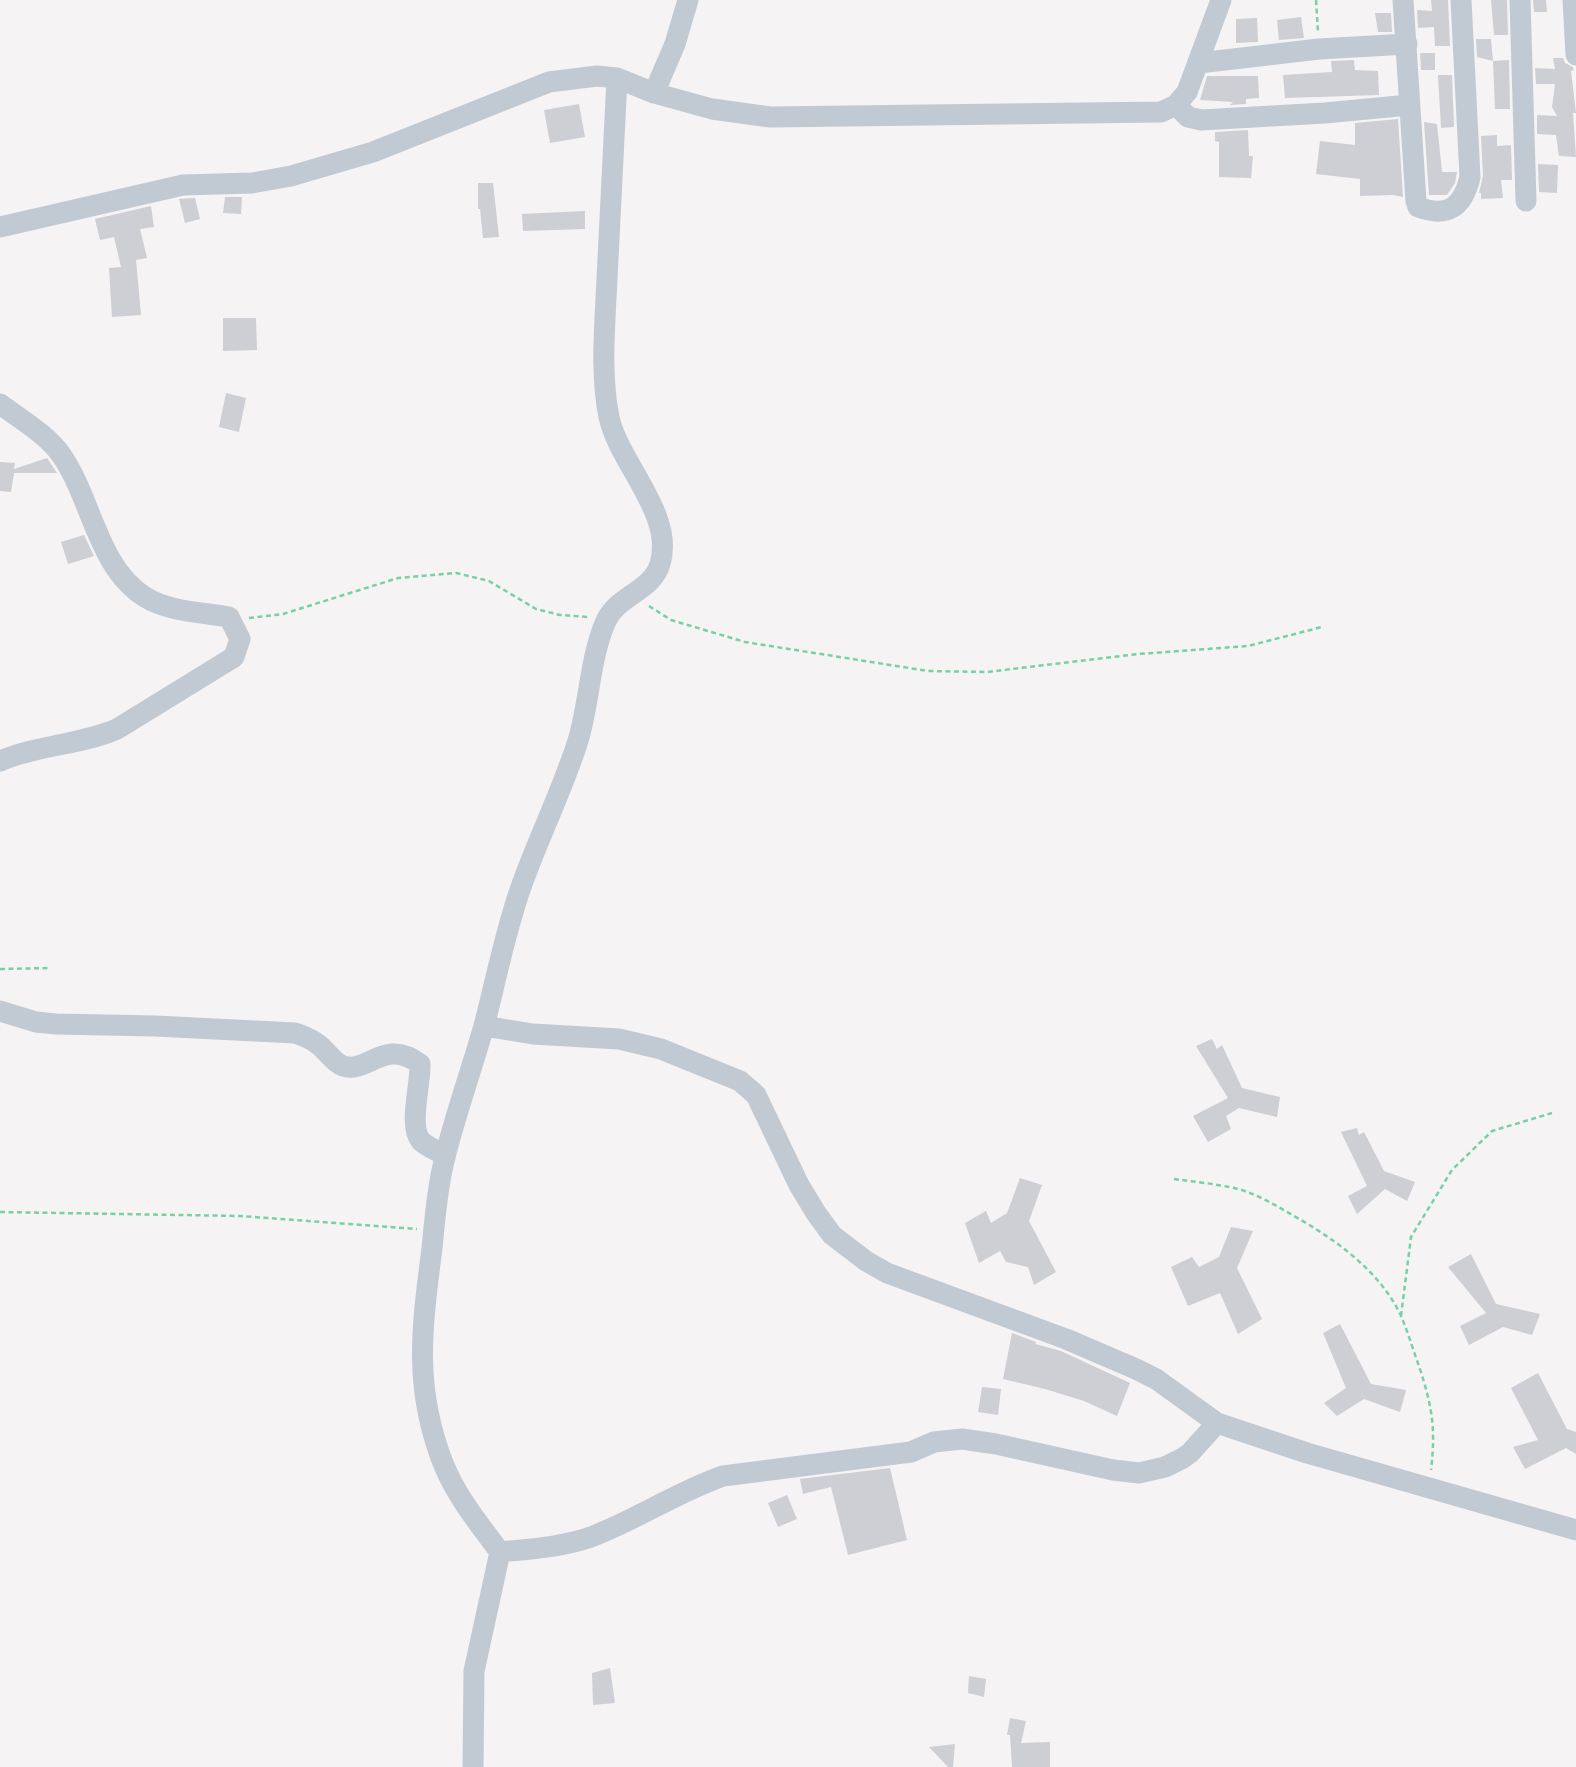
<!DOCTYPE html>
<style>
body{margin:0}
canvas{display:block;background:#f5f3f3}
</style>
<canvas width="1576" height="1767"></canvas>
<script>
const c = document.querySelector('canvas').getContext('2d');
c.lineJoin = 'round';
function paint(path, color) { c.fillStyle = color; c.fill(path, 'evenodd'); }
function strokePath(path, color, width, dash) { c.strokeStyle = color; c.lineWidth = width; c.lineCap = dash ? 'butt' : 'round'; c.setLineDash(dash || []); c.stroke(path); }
const building = new Path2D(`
 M1431,0H1448L1450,46H1435L1434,27L1418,28L1417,10L1432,11Z
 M1491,0H1507L1508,35H1494Z
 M1533,0H1546L1547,12H1534Z
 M1375,13H1391L1392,32H1378Z
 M1301,17L1304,38L1279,40L1277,20Z
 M1257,18L1258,42L1236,43V19Z
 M1476,39H1491L1493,61L1477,57Z
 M1420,53H1435V70H1421Z
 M1553,58H1563L1565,63L1573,67L1574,70L1571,71L1576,113H1573L1576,157L1559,156L1556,135L1537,134V115L1557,116L1552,107L1555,84H1536L1535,68L1555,69Z
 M1354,60L1355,70L1378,71L1379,95L1285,98L1283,75L1332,72L1331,61Z
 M1509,60L1510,109H1495L1493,61Z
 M1438,75H1452L1454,127L1441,128Z
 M1207,76H1258L1259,98L1246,99V104L1230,105L1233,102L1200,100Z
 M579,104L585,137L550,143L544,110Z
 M1398,119L1403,197L1393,195L1360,196V179L1316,174L1320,141L1355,145V123Z
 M1424,122L1437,124L1442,172H1457L1455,183L1447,195H1429Z
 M1248,130L1249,156H1253L1251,178L1219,177V142L1215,141V132Z
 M1497,135V146L1511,145L1512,180H1501L1503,198L1481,199V193H1479L1483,176L1481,136Z
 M1538,164L1558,165L1557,193L1539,192Z
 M478,183H493L499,237L483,238L480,209H478Z
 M225,197H242L241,214L223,213Z
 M195,198L200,219L185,223L179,199Z
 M151,206L154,227L140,229L147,258L136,260L141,315L112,317L109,268L121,267L114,237L100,240L95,219Z
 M585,211V229L523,231L522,214Z
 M223,318H256L257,350L223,351Z
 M226,393L246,398L239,432L219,427Z
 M47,458L57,473H14L11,492L0,491V462L15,463L14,469Z
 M84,535L94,556L68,564L61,542Z
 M1212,1039L1217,1049L1222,1045L1242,1088L1280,1097L1277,1117L1239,1108L1226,1116L1231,1129L1208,1142L1193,1116L1228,1098L1196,1046Z
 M1357,1128L1359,1135L1364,1132L1384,1171L1415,1182L1407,1201L1385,1189L1357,1214L1348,1196L1367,1186L1341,1132Z
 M1020,1178L1042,1185L1029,1221L1056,1272L1034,1285L1028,1267L1006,1262L1000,1251L979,1263L965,1223L986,1211L991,1223L1007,1213Z
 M1231,1227L1253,1231L1237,1268L1262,1319L1238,1334L1220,1293L1188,1306L1171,1267L1192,1257L1199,1267L1219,1257Z
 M1471,1254L1496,1304L1540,1314L1532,1335L1503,1327L1469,1345L1460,1326L1486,1313L1448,1267Z
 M1340,1324L1371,1384L1406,1390L1400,1412L1364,1399L1337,1416L1324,1403L1346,1388L1323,1333Z
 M1012,1333L1036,1342L1035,1344L1061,1351L1130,1383L1117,1416L1084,1401L1045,1389L1003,1379Z
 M1538,1373L1567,1429L1576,1432V1454L1566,1448L1525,1469L1513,1447L1538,1440L1511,1388Z
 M982,1387L1001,1389L998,1415L978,1412Z
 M890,1468L907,1540L848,1555L831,1487L803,1494L800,1479Z
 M787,1495L797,1519L778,1527L768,1503Z
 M610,1668L615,1703L593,1705L592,1673Z
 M969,1676L986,1679L984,1697L968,1693Z
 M1010,1718L1026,1721L1021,1743L1050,1742V1767H1012L1010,1735H1007Z
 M955,1744L953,1767H948L929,1747Z`);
const path = new Path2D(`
 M1316,0L1318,32
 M649,606L671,620L745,642L928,671L987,672L1138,654L1248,646L1322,627
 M249,618L283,614L398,578L456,573L489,581L536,609L560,615L588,617
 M0,969L49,968
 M1174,1179C1196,1182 1219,1184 1242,1190C1260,1196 1277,1206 1294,1216C1335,1239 1381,1272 1401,1316C1408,1332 1413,1350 1419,1366C1432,1406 1436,1428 1431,1470
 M0,1212L240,1216L417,1229
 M1401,1316L1411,1237L1452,1170L1492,1131L1552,1113`);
const minor = new Path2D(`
 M1403,0L1416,201L1418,207C1448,218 1463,207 1470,177L1461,0
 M1520,0L1526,201
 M1573,0L1576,55
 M1199,63L1319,49L1407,44
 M617,78L654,93L712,109L770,117L1161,112L1176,105L1187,92L1221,0
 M654,93L675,44L688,0
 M1176,105L1188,117L1201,120L1325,113L1409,105
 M0,227L183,185L252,183L291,176L373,152L549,82L597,76L617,78C614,145 610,212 607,279C605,324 600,373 609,417C619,464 675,514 660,564C652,591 617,596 606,621C589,659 590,704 577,744C561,793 538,839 521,887C505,932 496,980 484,1026L533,1034L619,1039L661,1049L740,1081L756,1095L799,1185L816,1213L832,1235L866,1261L887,1273L1066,1339L1136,1369L1156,1379L1217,1423L1307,1453L1576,1530
 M0,404C20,419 48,435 62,456C92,500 98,568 145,597C169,612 202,612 229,617L240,639L234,657L117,729C80,745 38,745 0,761
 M0,1011L36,1022L56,1024L155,1026L295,1033C304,1036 312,1039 319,1045C327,1051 334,1063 343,1066C368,1074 384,1037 420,1064C421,1084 408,1126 421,1141C427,1147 438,1151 445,1155
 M484,1026C472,1068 457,1110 446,1153C438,1183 435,1217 432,1248C422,1327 413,1386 443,1463C456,1496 479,1524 500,1552C530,1549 562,1547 591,1537C636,1520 677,1492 723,1476L911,1452L934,1442L962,1439L996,1444L1113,1470L1139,1473L1165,1467L1183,1458L1190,1453L1217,1423
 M473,1767L474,1671L500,1552`);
paint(building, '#cdcfd5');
strokePath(path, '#7ad0a6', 2.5, [5, 3.5]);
strokePath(minor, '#c1cad2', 21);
</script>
